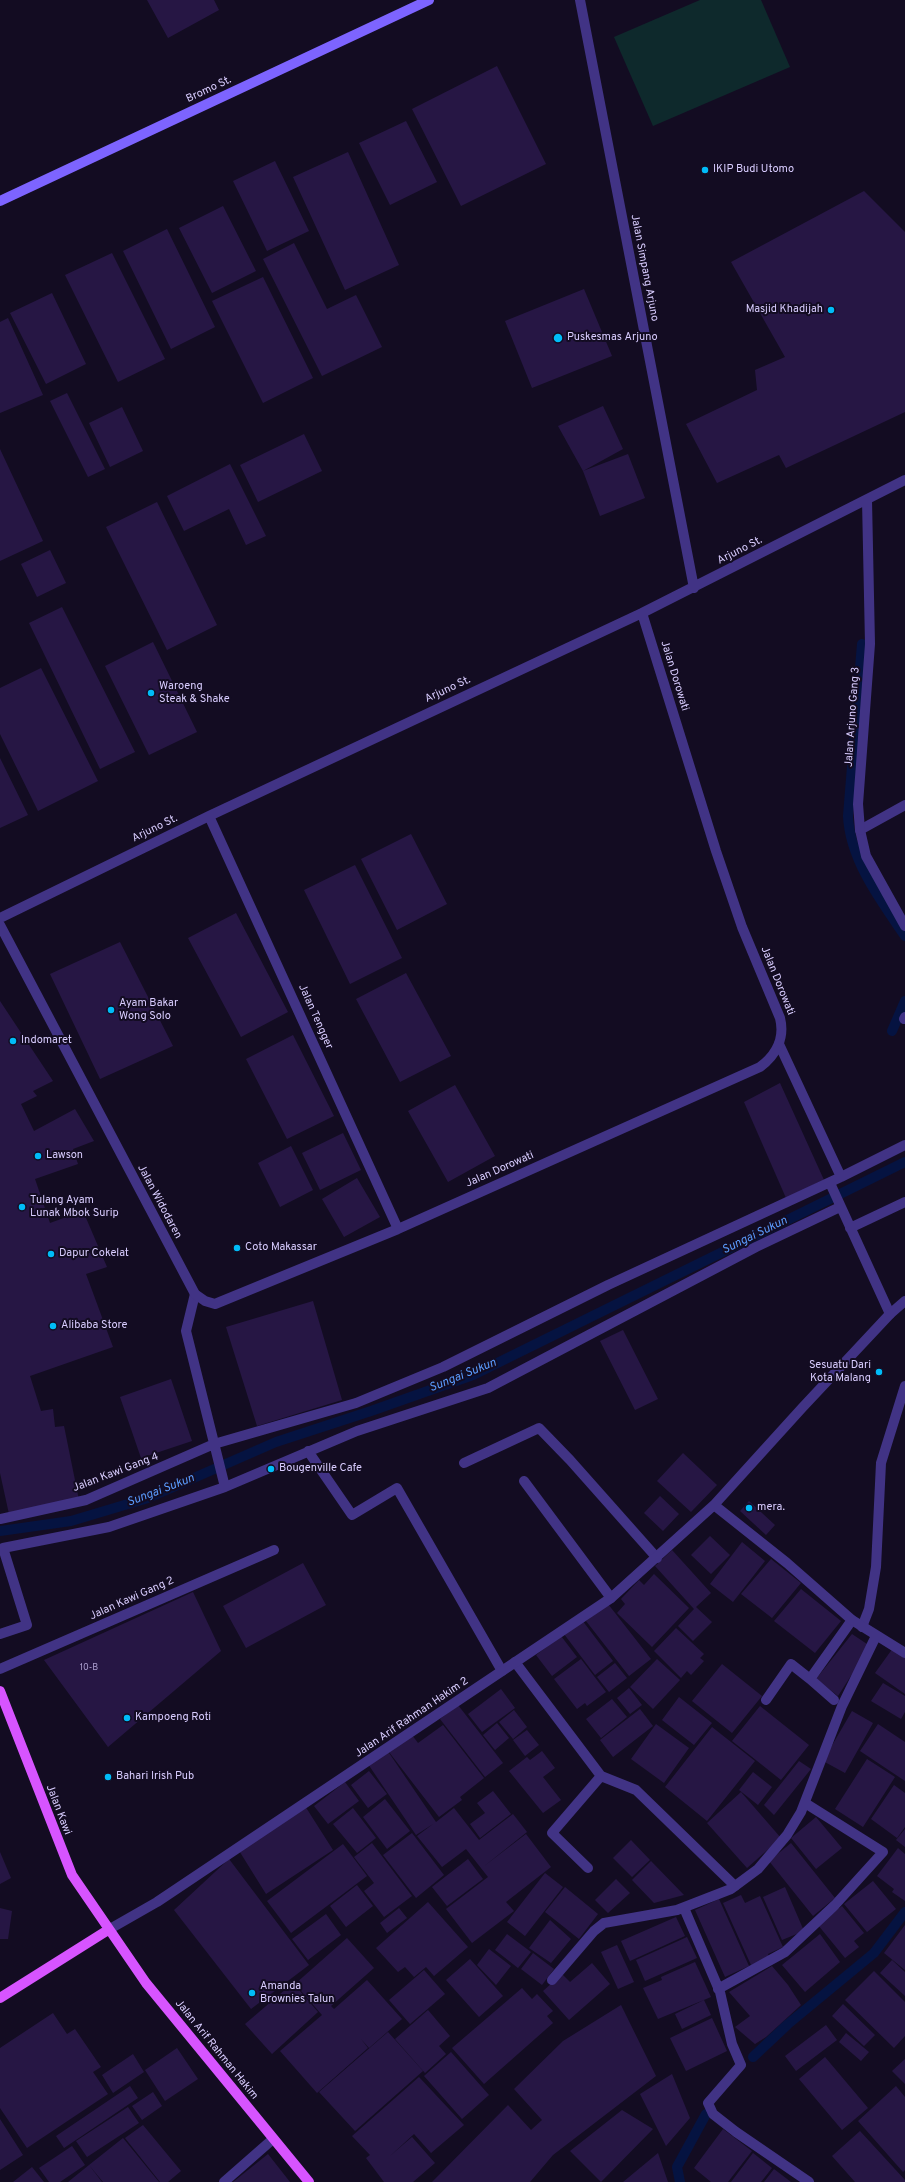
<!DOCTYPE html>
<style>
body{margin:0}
canvas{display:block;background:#130c22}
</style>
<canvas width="905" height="2182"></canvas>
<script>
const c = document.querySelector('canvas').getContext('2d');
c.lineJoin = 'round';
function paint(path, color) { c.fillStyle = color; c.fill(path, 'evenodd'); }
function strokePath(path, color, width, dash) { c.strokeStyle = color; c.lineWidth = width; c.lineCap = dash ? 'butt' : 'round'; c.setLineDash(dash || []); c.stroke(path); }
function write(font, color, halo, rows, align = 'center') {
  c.font = font + ' Overpass,sans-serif'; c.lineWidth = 4; c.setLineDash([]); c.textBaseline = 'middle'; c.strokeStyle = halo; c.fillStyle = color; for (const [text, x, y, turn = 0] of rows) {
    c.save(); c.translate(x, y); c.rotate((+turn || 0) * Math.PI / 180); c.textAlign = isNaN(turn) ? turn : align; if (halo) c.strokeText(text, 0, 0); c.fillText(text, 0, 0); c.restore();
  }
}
const green = new Path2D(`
 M700,0H761L790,67L653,126L614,37Z`);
const stream = new Path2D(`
 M862,644L848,816C850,860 881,901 905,936
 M892,1031L905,1001
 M0,1531L71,1521L148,1498L276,1442L371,1411L473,1375L905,1162
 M753,2057L788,2024L874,1953L905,1912
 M680,2182L677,2167L706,2114`);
const building = new Path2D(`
 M147,0H214L219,10L168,38Z
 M497,66L546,164L461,206L412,109Z
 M406,121L437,182L390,205L359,143Z
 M348,152L399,265L345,290L293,177Z
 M275,161L309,231L267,251L233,181Z
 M864,191L905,232V412L786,468L779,455L717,483L686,424L757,390L755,370L785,357L731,262Z
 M223,206L256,271L212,293L179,228Z
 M167,229L215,327L171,349L123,251Z
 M294,243L327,309L356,295L382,347L322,376L263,259Z
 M112,253L165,359L118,382L65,275Z
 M263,277L313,378L263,403L212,301Z
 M584,289L612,356L532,388L505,321Z
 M52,293L86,364L46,384L10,313Z
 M8,318L43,395L0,413V322Z
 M67,393L105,469L88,477L50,401Z
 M603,406L623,449L583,471L558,426Z
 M122,407L143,451L110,467L89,423Z
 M304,434L322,471L258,502L240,465Z
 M0,449L43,541L0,561Z
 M628,454L645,498L600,516L583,471Z
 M230,464L266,536L246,545L229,509L184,531L167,496Z
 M157,502L217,625L167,650L106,527Z
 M50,550L66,583L37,597L21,564Z
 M62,607L135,752L100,769L29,623Z
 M153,642L197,732L149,755L105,666Z
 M41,668L98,781L38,811L0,734V688Z
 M0,758L28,815L0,828Z
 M411,834L447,904L397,930L361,859Z
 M355,865L402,958L350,984L304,890Z
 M236,913L288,1012L241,1037L188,938Z
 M120,942L173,1046L100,1079L50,974Z
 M406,973L451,1056L400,1082L356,999Z
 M0,1001L53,1081L33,1091L37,1096L21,1104L34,1131L75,1109L94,1141L73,1149L78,1164L35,1179L50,1223L83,1211L107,1267L86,1274L113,1347L30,1376L41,1411L53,1409L55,1427L64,1426L79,1500L9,1514L0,1473Z
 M293,1035L334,1116L287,1139L246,1059Z
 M780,1083L824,1180L786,1198L744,1102Z
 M455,1085L495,1156L448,1182L408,1111Z
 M343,1133L361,1170L320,1190L302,1153Z
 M291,1146L313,1190L280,1207L258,1163Z
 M357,1178L380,1217L344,1237L322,1199Z
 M313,1301L342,1400L257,1426L226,1327Z
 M623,1330L658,1399L635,1410L600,1341Z
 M171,1379L192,1441L141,1458L120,1397Z
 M683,1453L717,1485L691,1512L657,1481Z
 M660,1496L679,1514L663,1531L644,1513Z
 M749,1501L775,1525L766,1535L740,1511Z
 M710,1536L730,1555L711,1574L691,1555Z
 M742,1542L765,1561L733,1602L710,1584Z
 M672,1550L711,1593L696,1607L712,1622L693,1641L678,1626L694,1609L655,1566Z
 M771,1559L801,1583L772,1618L741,1594Z
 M303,1563L326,1605L246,1648L223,1606Z
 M654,1574L689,1608L652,1647L617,1613L625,1604L621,1599L639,1580L644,1585Z
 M801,1589L841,1621L815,1653L774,1621Z
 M193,1592L221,1651L108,1747L44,1660Z
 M608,1604L651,1659L629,1676L586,1621Z
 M582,1620L613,1661L595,1675L564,1634Z
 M676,1628L704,1654L700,1658L704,1661L691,1675L687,1671L681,1678L654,1651Z
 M852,1634L870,1646L838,1696L816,1679Z
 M561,1636L577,1657L552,1676L536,1655Z
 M893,1648L905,1656V1694L875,1673Z
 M581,1659L606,1692L587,1706L585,1703L577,1709L554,1679Z
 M657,1659L680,1680L653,1709L630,1687Z
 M615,1663L627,1678L609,1692L597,1677Z
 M722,1664L762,1696L732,1733L692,1701Z
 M883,1683L905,1696V1712L901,1719L871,1701Z
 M629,1688L642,1705L630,1714L617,1698Z
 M501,1689L515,1708L482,1732L468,1714Z
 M679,1697L712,1723L694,1745L662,1720Z
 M612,1699L627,1717L601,1738L586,1719Z
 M458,1705L503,1763L485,1777L440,1719Z
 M760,1706L809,1745L781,1780L732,1741Z
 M640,1709L653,1726L613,1757L600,1740Z
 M514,1710L527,1727L513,1739L499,1722Z
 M852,1711L873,1723L845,1773L823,1761Z
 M497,1723L509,1738L495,1750L483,1735Z
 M656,1724L689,1748L664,1783L631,1759Z
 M878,1724L905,1742V1781L860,1751Z
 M443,1725L484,1778L460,1797L462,1800L439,1817L389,1752L412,1735L418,1743Z
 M712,1727L755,1761L707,1821L665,1787Z
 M527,1730L539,1745L525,1756L513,1740Z
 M387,1750L436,1822L454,1808L479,1840L513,1814L527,1832L483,1867L526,1834L551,1867L506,1902L514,1911L472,1943L446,1909L488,1877L466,1849L442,1867L417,1836L433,1824L416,1835L368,1764Z
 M542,1751L555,1768L543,1777L561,1800L543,1813L509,1771L527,1757L530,1760Z
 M867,1759L895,1777L863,1827L835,1809Z
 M799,1761L811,1769L774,1815L764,1805Z
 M369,1771L387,1794L368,1808L351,1785Z
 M753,1772L772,1787L758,1805L739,1790Z
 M345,1782L359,1801L328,1824L314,1806Z
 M894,1785L905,1793V1827L897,1838L871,1819Z
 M493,1791L511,1814L480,1838L470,1824L485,1813L477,1803Z
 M741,1792L781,1838L747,1868L707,1823Z
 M385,1799L410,1831L387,1849L363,1817Z
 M305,1806L333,1850L266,1894L238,1849Z
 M353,1808L376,1838L357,1853L333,1824Z
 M816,1817L842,1848L816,1869L791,1838Z
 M905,1829V1847L896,1840Z
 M412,1833L444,1875L416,1898L383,1855Z
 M631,1840L650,1860L632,1877L613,1858Z
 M372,1843L412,1896L384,1917L364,1891L374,1883L354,1857Z
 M791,1843L835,1898L813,1916L769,1861Z
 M343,1844L367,1876L291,1933L267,1901Z
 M898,1848L905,1854V1901L892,1892L894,1889L877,1876Z
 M0,1852L11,1878L0,1884Z
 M229,1859L309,1965L251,2009L174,1910Z
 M468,1859L483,1879L447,1906L432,1887Z
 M651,1861L684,1895L654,1903L632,1880Z
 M545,1873L563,1887L525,1936L507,1922Z
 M616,1879L630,1893L608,1913L595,1900Z
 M873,1881L896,1909L867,1932L844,1904Z
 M357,1885L373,1906L346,1927L330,1906Z
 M565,1887L598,1914L579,1939L545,1912Z
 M785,1887L804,1931L782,1940L763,1897Z
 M741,1895L745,1903L760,1896L783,1947L768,1954L769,1957L751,1965L723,1903Z
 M719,1899L749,1966L725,1977L695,1910Z
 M428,1902L468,1947L434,1976L426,1967L414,1977L405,1967L398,1972L376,1948Z
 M842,1906L864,1933L854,1941L859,1947L845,1958L818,1925Z
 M0,1908L12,1911L8,1939H0Z
 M399,1908L407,1918L387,1933L380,1923Z
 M326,1914L341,1935L308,1960L292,1939Z
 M676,1917L685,1936L630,1961L621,1941Z
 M550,1920L571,1939L551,1963L529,1948Z
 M905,1925V1970L884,1953Z
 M507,1934L531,1952L518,1968L495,1950Z
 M820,1934L840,1962L805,1992L782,1965Z
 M687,1937L697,1958L645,1981L636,1960Z
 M347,1938L374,1968L331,2006L334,2009L367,1980L402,2019L369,2048L361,2039L368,2048L317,2093L280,2051L322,2015L295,1984Z
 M617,1945L634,1982L618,1989L601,1952Z
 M489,1949L511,1966L496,1985L477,1965Z
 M533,1953L554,1969L542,1985L521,1969Z
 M470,1959L503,1996L479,2017L446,1980Z
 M892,1960L905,1972V1996L880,1973Z
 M695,1962L711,1997L658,2019L643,1988L662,1980L661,1977Z
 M592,1963L610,1984L569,2020L543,1991L562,1974L570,1982Z
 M772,1966L788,1985L801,2005L766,2037L755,2044L735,2027L750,2016L729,1992Z
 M424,1970L445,1994L410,2024L389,2000Z
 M874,1971L905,2002V2036L894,2048L845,2000Z
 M293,1983L318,2012L272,2054L245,2024Z
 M522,1988L532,1999L537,1994L553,2011L547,2016L553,2023L484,2084L452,2048Z
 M704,2000L711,2015L682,2029L675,2014Z
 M843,2004L875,2035L864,2046L832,2016Z
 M621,2005L656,2076L553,2155L530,2182H432L508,2105L531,2130L542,2120L514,2089L563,2041Z
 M428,2010L450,2036L439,2046L446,2054L425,2073L395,2039Z
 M53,2013L67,2034L75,2029L101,2067L93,2072L108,2094L27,2148L0,2108V2048Z
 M712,2018L727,2051L686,2071L670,2038Z
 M826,2025L837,2040L796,2071L785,2056Z
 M388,2032L423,2071L355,2131L319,2092Z
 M846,2033L869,2052L861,2061L839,2042Z
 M177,2048L198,2079L165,2101L145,2070Z
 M451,2052L489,2095L462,2119L424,2076Z
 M133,2054L144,2072L113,2093L102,2075Z
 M825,2057L868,2108L842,2130L799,2079Z
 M905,2059V2084L892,2071Z
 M672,2074L690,2118L666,2146L640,2094Z
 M419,2077L464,2125L431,2153L414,2134L390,2156L412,2137L435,2163L413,2182H384L366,2158L370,2155L352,2136Z
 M130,2086L138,2098L64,2148L56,2136Z
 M896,2086L905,2097V2170L903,2172L858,2121Z
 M153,2092L162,2106L142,2120L132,2106Z
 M128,2107L139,2123L87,2157L76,2141Z
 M622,2110L653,2129L601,2182L570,2151Z
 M0,2119L23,2155L0,2170Z
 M143,2125L181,2171L168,2182H160L125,2138Z
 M723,2129L752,2151L728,2182H711L694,2168Z
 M860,2131L905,2180V2182H855L832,2156Z
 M123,2138L159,2182H103L89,2165Z
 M72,2146L85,2165L60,2182H49L39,2168Z
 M658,2153L668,2182H623Z
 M753,2153L772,2168L761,2182H731Z
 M268,2154L290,2182H233Z
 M89,2165L102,2182H68Z
 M32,2167L44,2182H13Z
 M774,2169L791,2182H764Z`);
const lane = new Path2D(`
 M905,805L860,830L866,856L905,926
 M904,1019L905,1017
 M779,1044L841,1177
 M830,1183L890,1314
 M850,1228L905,1202
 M195,1294L186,1331L225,1487
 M308,1451L352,1515L397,1488L502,1671
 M464,1463L539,1428L570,1460L657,1558
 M524,1481L611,1598
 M0,1519L86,1500L214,1444L356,1403L443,1367L608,1285L841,1177L905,1145
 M862,1627L869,1609L876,1567L881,1463L905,1386
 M0,1634L27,1625L3,1548L109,1527L225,1487L357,1431L488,1388L756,1247L840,1207
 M515,1662L601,1776L636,1790L735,1886
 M0,1669L274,1550
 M810,1679L834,1700
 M766,1700L791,1664L810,1679L852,1620
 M588,1868L552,1833L601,1776`);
const street = new Path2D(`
 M580,0L694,588
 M209,816L398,1229
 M860,830L858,804L870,644L867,500
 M0,918L209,816L642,613L905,480
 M0,925L195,1294L205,1301L215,1304L398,1229L760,1067C776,1055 785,1038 780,1018L742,927L716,851L642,613
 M714,1505L787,1563L852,1620L905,1653
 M684,1908L720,1992L732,2044L741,2065L708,2103L713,2114L736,2132L809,2182
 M108,1930L157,1902L611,1598L714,1505L802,1408L890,1314L905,1301
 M552,1980L594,1931L604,1923L677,1910L731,1889L758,1869L787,1835L801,1812L842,1706L876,1636
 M718,1989L785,1952L835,1905L883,1852L805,1803
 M224,2182L273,2139`);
const secondary = new Path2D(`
 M0,201L429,0`);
const primary = new Path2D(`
 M0,1691L72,1875L146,1983L309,2182
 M0,1998L108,1930`);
const markers = [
 [705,170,4,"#00bcf8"],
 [831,310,4,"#00bcf8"],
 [558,338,5,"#00bcf8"],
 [151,693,4,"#00bcf8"],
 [111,1010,4,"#00bcf8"],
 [13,1041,4,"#00bcf8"],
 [38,1156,4,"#00bcf8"],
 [22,1207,4,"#00bcf8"],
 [237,1248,4,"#00bcf8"],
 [51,1254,4,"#00bcf8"],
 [53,1326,4,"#00bcf8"],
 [879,1372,4,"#00bcf8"],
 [271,1469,4,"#00bcf8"],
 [749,1508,4,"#00bcf8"],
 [127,1718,4,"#00bcf8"],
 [108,1777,4,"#00bcf8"],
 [252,1993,4,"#00bcf8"]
];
const numberNames = [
 ["10-B",89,1668]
];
const streetNames = [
 ["Bromo St.",209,90,-25],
 ["Jalan Simpang Arjuno",644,268,79],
 ["Arjuno St.",740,551,-27],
 ["Jalan Dorowati",674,676,73],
 ["Arjuno St.",448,690,-25],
 ["Jalan Arjuno Gang 3",853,717,-86],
 ["Arjuno St.",155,829,-26],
 ["Jalan Dorowati",777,981,68],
 ["Jalan Tengger",315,1017,66],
 ["Jalan Dorowati",500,1170,-24],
 ["Jalan Widodaren",159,1202,62],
 ["Jalan Kawi Gang 4",116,1473,-21],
 ["Jalan Kawi Gang 2",132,1599,-24],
 ["Jalan Arif Rahman Hakim 2",412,1718,-34],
 ["Jalan Kawi",58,1810,69],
 ["Jalan Arif Rahman Hakim",216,2050,51]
];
const poiNames = [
 ["IKIP Budi Utomo",713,170],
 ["Masjid Khadijah",823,310,"right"],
 ["Puskesmas Arjuno",567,338],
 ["Waroeng",159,687],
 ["Steak & Shake",159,700],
 ["Ayam Bakar",119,1004],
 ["Wong Solo",119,1017],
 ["Indomaret",21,1041],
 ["Lawson",46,1156],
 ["Tulang Ayam",30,1201],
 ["Lunak Mbok Surip",30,1214],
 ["Coto Makassar",245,1248],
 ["Dapur Cokelat",59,1254],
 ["Alibaba Store",61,1326],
 ["Sesuatu Dari",871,1366,"right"],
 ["Kota Malang",871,1379,"right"],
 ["Bougenville Cafe",279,1469],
 ["mera.",757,1508],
 ["Kampoeng Roti",135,1718],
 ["Bahari Irish Pub",116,1777],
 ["Amanda",260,1987],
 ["Brownies Talun",260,2000]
];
const waterNames = [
 ["Sungai Sukun",755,1236,-26],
 ["Sungai Sukun",463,1376,-22],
 ["Sungai Sukun",161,1491,-21]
];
paint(green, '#0e292c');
strokePath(stream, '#051341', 10);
paint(building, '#261644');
strokePath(lane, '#413385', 10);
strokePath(street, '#413385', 10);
strokePath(secondary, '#7d64ff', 10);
strokePath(primary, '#d754ff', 10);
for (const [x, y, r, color] of markers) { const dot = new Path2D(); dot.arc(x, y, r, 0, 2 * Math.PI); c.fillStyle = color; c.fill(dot); strokePath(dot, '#130c22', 1.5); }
write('9px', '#ac9fd0', null, numberNames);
write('11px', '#d9cdff', '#130c22', streetNames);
write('11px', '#d9cdff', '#130c22', poiNames, 'left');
write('italic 12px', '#5b9cff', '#130c22', waterNames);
</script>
